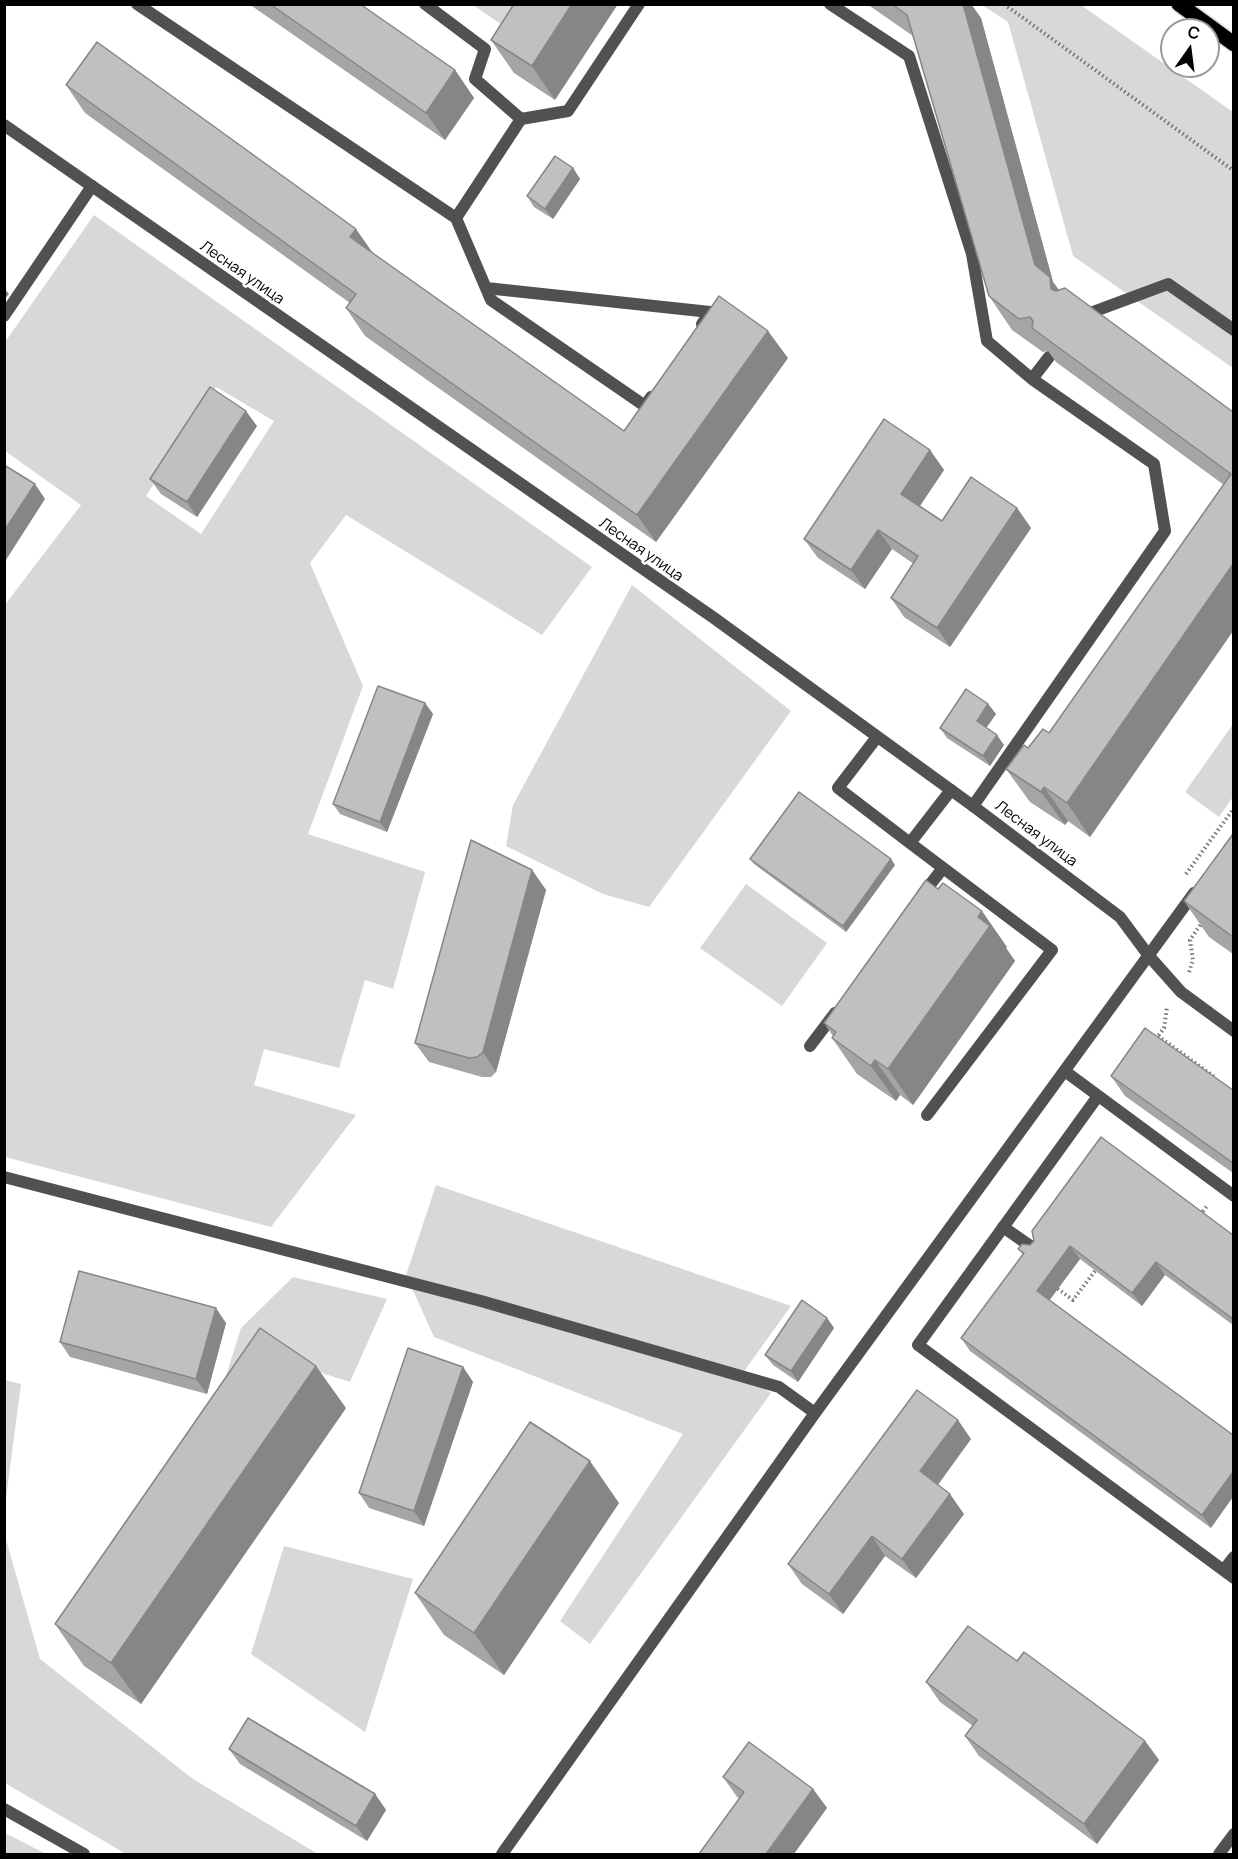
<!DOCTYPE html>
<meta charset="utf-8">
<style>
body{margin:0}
#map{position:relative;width:1238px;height:1859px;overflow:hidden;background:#fff;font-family:Manrope,sans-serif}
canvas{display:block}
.frame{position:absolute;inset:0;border:6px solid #000;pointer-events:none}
.north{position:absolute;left:1160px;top:18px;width:60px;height:60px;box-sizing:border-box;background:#fff;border:2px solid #999;border-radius:50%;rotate:14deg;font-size:16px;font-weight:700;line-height:24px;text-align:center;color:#000}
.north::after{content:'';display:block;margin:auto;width:21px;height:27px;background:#000;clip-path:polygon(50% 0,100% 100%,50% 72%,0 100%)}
</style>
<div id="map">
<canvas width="1238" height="1859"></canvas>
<div class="frame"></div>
<div class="north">С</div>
</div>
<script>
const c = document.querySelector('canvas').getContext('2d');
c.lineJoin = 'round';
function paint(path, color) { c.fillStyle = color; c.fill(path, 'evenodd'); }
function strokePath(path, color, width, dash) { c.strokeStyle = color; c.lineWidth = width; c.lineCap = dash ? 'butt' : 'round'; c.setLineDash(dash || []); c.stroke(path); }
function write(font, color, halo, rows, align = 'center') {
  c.font = font + ' Manrope,sans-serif'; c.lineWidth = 5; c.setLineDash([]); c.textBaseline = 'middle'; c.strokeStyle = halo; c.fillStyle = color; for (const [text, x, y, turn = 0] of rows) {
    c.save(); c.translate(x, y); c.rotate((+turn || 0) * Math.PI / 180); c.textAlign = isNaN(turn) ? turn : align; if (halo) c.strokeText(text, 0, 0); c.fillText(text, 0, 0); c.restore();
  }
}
const green = new Path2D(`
 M473,5H522L505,27Z
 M982,5H1081L1233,112V368L1073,256L1008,22Z
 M94,215L592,567L542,635L346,515L310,563L363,686L308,834L425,872L393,989L365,980L339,1068L264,1049L254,1085L356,1115L271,1227L5,1157L4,606L81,505L5,451V342ZM216,387L274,421L201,534L146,496Z
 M632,585L791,711L649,907L603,894L506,846L513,805Z
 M1233,724V797L1219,817L1185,792Z
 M746,884L827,943L782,1006L700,948Z
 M436,1185L791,1306L742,1374L771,1393L590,1644L560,1621L683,1434L434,1337L406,1275Z
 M293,1277L387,1299L350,1382L287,1362L224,1382L241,1328Z
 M5,1380L21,1384L5,1506L4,1380Z
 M5,1536L40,1659L193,1779L318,1854H126L5,1783Z
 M284,1546L413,1579L365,1732L251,1654Z
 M4,1833H5L46,1854H5Z`);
const path = new Path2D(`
 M1004,4L1234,171
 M1186,874L1234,808
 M1189,972L1193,960L1190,940L1203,921
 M1158,1036L1216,1078
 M1156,1039L1164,1028L1167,1007
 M1200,1215L1207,1206
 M1054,1286L1073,1300L1098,1267`);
const lane = new Path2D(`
 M137,4L456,218L521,119
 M425,4L485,49L475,79L521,119L568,111L639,4
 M830,4L909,56L972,254L987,341L1032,379L1154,464L1165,531L973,806
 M456,218L491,300L645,406L651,397
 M486,288L710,312L702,324
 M4,316L92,186
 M1082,316L1168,284L1234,330
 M1032,379L1049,357
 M877,737L838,788L910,843
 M922,895L943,868
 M810,1046L835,1013
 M1066,1072L1234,1196
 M1098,1096L918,1345L1234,1578
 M927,1115L1052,950L910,843L951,790
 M4,1177L481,1301L779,1387L815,1413
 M1003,1227L1036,1250
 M1224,1570L1234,1557`);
const street = new Path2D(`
 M4,125L714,618L973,806L1120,917L1149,956L1181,992L1234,1031
 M4,1809L84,1854
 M502,1854L815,1413L1194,893
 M1219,1854L1234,1834`);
const primary = new Path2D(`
 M1179,4L1234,44`);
const wall = new Path2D(`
 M249,4H360L455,70L474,98L445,140Z
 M514,4L555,100L514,73L491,40Z
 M867,4H971L981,18L1053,282L1059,290L1233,412V631L1090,837L1068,821L1065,825L1030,802L1006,769L1028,748L1049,733L1224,485L1056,362L1048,351L1043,352L1012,330L989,296L913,36Z
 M66,85L372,252L624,431L788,358L656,542L365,336L346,308L350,303L85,113Z
 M573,168L580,179L553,219L534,207L527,196Z
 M257,426L197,517L161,494L150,479Z
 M930,450L944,470L920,506L942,521L1017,508L1031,528L950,647L904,617L891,598L914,564L892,549L865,589L818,558L804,539Z
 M425,703L433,714L387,832L340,814L333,804Z
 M988,704L996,714L986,728L1004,745L990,766L947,738L940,728Z
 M1233,834V954L1209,937L1184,901Z
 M750,859L895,865L846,932L754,864Z
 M532,870L546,890L496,1072L491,1077H482L429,1062L415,1043Z
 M1007,947L1006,948L1015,961L913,1105L900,1095L896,1101L857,1074L832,1038L833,1036L824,1023Z
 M1111,1076L1233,1090V1173L1125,1096Z
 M1233,1235V1325L1165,1275L1142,1306L1080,1259L1050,1300L1233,1435L1211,1528L970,1351L961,1338L1023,1255L1018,1249L1030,1245Z
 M827,1318L834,1328L798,1382L773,1365L765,1355Z
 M226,1323L207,1394L70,1357L60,1342Z
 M463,1367L473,1382L424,1526L369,1508L359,1493Z
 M346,1408L141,1704L84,1666L55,1624Z
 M971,1439L938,1485L964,1514L916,1578L885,1556L843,1614L802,1584L788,1564Z
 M619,1503L504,1675L444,1635L415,1593Z
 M1017,1661L1145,1741L1159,1760L1097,1844L979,1756L965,1736L973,1726L940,1702L926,1682Z
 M229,1749L375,1794L386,1810L367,1841L240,1764Z
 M723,1777L813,1789L827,1808L739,1798L737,1797Z`);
const shadedWall = new Path2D(`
 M572,4H618L555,100L532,66Z
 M963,4H971L981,18L1053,282L1074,311V322L1035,265Z
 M455,70L474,98L445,140L426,113Z
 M573,168L580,179L553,219L545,209Z
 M356,229L375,256L350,237Z
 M4,288L9,294L4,300Z
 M768,331L788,358L656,542L637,515Z
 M246,411L257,426L197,517L187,502Z
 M930,450L944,470L915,513L901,494Z
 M35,484L45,499L4,563V531Z
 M1017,508L1031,528L950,647L937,628Z
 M878,530L892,549L865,589L851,570Z
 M1233,564V631L1090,837L1067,803Z
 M425,703L433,714L387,832L380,822Z
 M988,704L996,714L984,731L977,721Z
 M997,735L1004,745L990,766L983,756Z
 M1044,787L1068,821L1065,825L1041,792Z
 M891,859L895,865L846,932L843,926Z
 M532,870L546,890L496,1072L483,1052Z
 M982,911L1007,947L1006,948L1015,961L913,1105L888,1069Z
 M875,1060L900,1095L896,1101L871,1066Z
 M1070,1246L1080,1259L1046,1304L1037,1291Z
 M1156,1262L1165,1275L1142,1306L1132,1293Z
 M216,1308L226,1323L207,1394L196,1379Z
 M827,1318L834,1328L798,1382L791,1371Z
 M316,1366L346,1408L141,1704L111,1663Z
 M463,1367L473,1382L424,1526L414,1511Z
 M958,1420L971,1439L933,1491L920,1471Z
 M590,1461L619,1503L504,1675L474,1633Z
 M1233,1472V1497L1211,1528L1202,1515Z
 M950,1494L964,1514L916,1578L902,1559Z
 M872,1536L885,1556L843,1614L829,1594Z
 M1145,1741L1159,1760L1097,1844L1084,1824Z
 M813,1789L827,1808L794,1854H766Z
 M375,1794L386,1810L367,1841L356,1826Z`);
const building = new Path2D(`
 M270,4H360L455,70L426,113Z
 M514,4H572L532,66L491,40Z
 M892,4H963L1035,265L1050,277L1051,289L1056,291L1065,288L1233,412V564L1067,803L1044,787L1041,792L1006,769L1024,745L1028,748L1043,729L1049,733L1231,474L1032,328L1033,321L1030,317L1019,319L989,296L907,15Z
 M97,42L356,229L350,237L624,431L719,296L768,331L637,515L346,308L356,294L66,85Z
 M555,156L573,168L545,209L527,196Z
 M210,387L246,411L187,502L150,479Z
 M884,419L930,450L901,494L942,521L971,477L1017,508L937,628L891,598L918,556L878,530L851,570L804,539Z
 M4,465L35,484L4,531Z
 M378,686L425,703L380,822L333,804Z
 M966,689L988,704L977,721L997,735L983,756L940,728Z
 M799,792L891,859L843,926L750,859Z
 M1233,834V937L1184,901Z
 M471,840L532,870L483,1052L477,1057L469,1058L415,1043Z
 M926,880L938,889L943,883L982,911L978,917L990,926L888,1069L875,1060L871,1066L832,1038L836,1032L824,1023Z
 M1145,1028L1233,1090V1163L1111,1076Z
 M1101,1137L1233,1235V1319L1156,1262L1132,1293L1070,1246L1037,1291L1233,1435V1472L1202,1515L961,1338L1024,1253L1018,1249L1022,1244L1030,1245L1034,1241L1032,1231Z
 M79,1271L216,1308L196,1379L60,1342Z
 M802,1300L827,1318L791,1371L765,1355Z
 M260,1328L316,1366L111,1663L55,1624Z
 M408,1348L463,1367L414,1511L359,1493Z
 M917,1390L958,1420L920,1471L950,1494L902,1559L872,1536L829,1594L788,1564Z
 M530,1422L590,1461L474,1633L415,1593Z
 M968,1626L1017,1661L1024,1652L1145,1741L1084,1824L965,1736L977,1720L926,1682Z
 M248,1718L375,1794L356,1826L229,1749Z
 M749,1742L813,1789L766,1854H699L744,1792L723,1777Z`);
const streetNames = [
 ["Лесная улица",242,273,35],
 ["Лесная улица",641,550,35],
 ["Лесная улица",1036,834,37]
];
paint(green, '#d8d8d8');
strokePath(primary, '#dbdbdb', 18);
strokePath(path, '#737373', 4, [1.5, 3]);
strokePath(lane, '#515151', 12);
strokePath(street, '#515151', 12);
strokePath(primary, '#000', 15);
paint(wall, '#a5a5a5');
paint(shadedWall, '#868686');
paint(building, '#c0c0c0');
strokePath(building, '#868686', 1.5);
write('15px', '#000', '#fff', streetNames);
</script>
